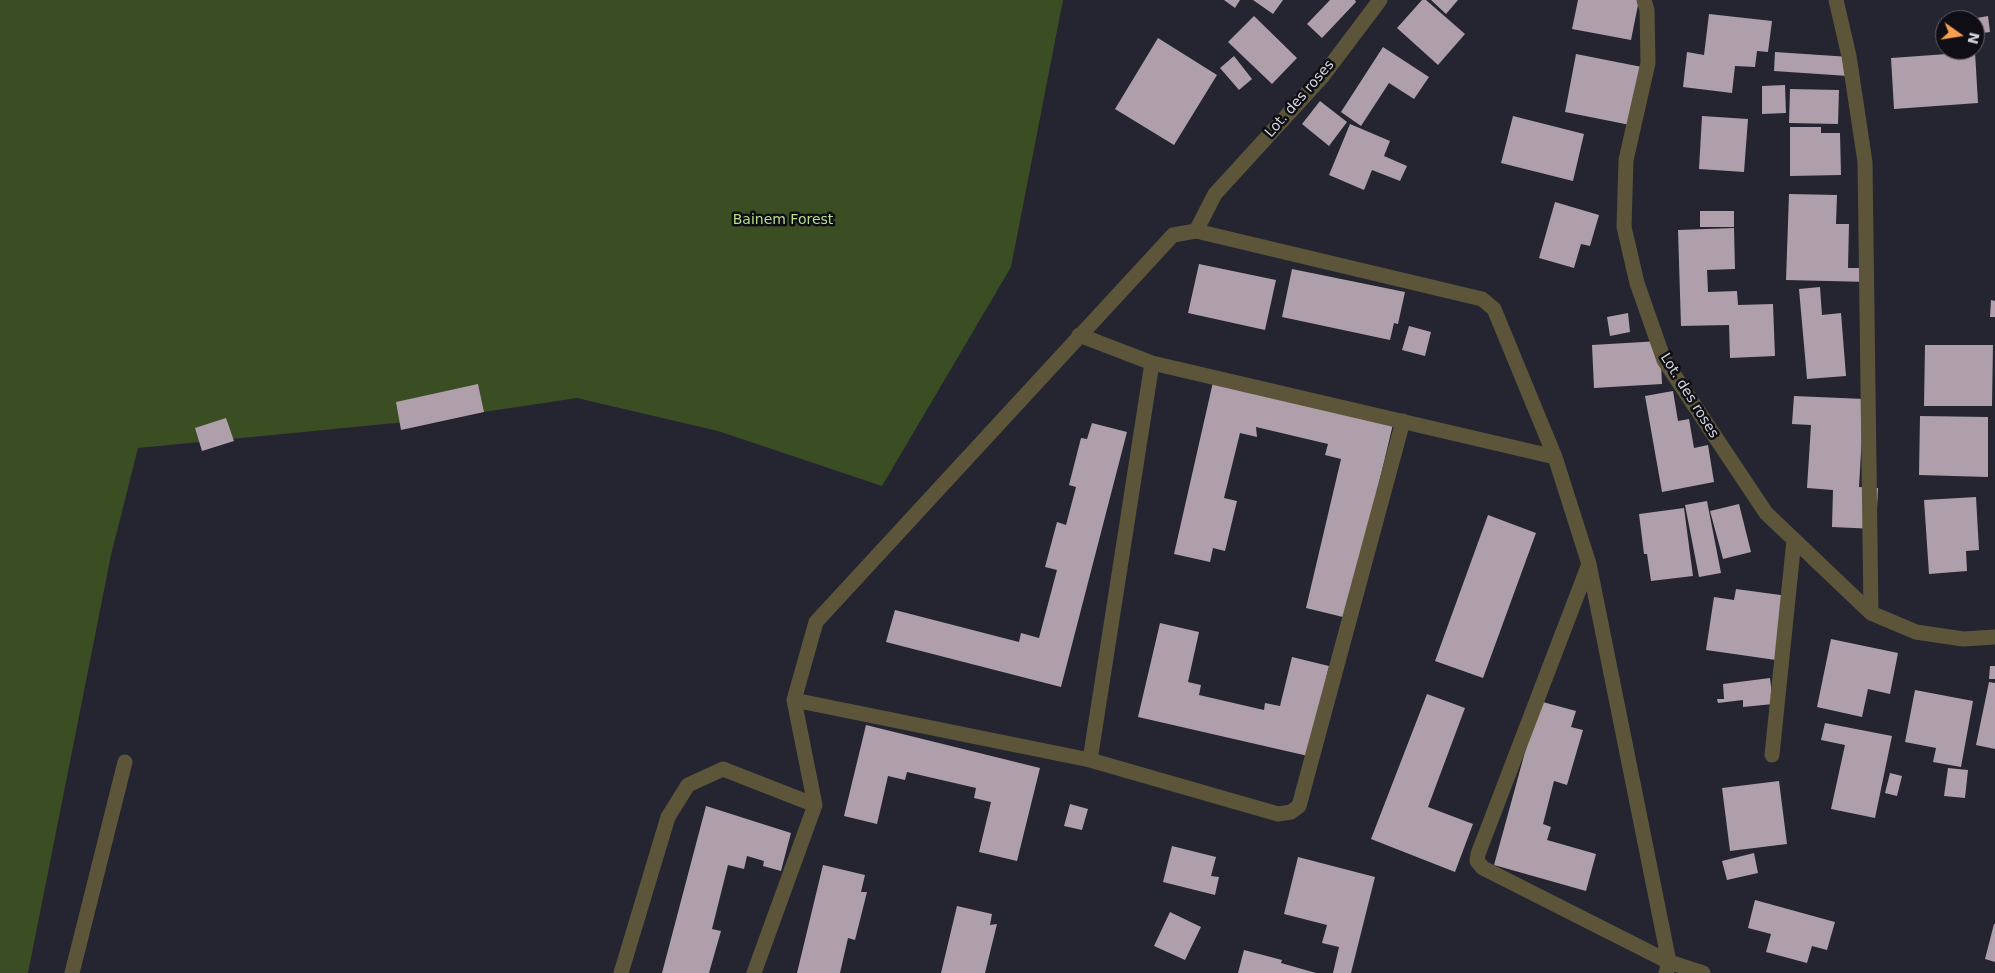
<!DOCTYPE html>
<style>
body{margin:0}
#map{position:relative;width:1995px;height:973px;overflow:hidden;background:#242531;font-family:"DejaVu Sans",sans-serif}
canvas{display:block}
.north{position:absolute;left:1935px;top:10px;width:50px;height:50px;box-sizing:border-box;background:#0e0e14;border:1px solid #5d5d64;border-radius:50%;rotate:103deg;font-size:14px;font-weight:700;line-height:20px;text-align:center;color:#d3d4dd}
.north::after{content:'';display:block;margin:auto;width:18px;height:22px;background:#fa9f4e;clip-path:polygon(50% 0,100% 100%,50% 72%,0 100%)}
</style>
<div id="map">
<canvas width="1995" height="973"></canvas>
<div class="north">N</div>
</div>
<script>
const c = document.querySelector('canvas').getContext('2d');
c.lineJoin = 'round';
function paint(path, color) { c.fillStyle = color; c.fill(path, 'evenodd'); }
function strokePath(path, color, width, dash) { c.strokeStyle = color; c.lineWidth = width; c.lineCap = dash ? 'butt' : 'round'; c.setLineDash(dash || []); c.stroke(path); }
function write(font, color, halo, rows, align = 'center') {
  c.font = font + ' "DejaVu Sans",sans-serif'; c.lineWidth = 5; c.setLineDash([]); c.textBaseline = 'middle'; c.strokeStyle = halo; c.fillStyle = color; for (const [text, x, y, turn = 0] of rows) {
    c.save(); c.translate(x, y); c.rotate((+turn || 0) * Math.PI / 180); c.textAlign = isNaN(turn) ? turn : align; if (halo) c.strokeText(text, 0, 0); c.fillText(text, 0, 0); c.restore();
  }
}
const green = new Path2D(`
 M0,0H1063L1011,267L882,486L718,431L577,398L437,419L138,448L111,555L28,973H0Z`);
const building = new Path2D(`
 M1224,0H1240L1235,8Z
 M1253,0H1283L1273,14Z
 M1330,0H1355L1356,2L1322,38L1307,24Z
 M1422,0H1426L1465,34L1438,65L1397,28Z
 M1431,0H1458L1446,14Z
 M1578,0H1639L1631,40L1572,29Z
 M1709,14L1772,21L1768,52L1757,51L1755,67L1735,66L1732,93L1683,87L1687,52L1704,55Z
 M1254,16L1297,58L1272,84L1228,42Z
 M1988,16L1990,32L1975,34V20H1965Z
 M1158,38L1217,75L1174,145L1115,109Z
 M1383,47L1429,77L1414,99L1389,83L1361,126L1341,112Z
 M1775,52L1850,57L1848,76L1774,71Z
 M1975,52L1978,103L1894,109L1891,58Z
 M1576,54L1642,67L1630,125L1565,112Z
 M1234,56L1252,79L1239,90L1220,68Z
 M1785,85L1786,113L1762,114V86Z
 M1790,89L1839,90L1838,124L1789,123Z
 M1320,101L1347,122L1329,146L1302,124Z
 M1513,116L1584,134L1573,181L1501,163Z
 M1702,116L1748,119L1744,172L1699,169Z
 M1350,124L1390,141L1384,156L1407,166L1400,181L1372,170L1364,190L1329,175Z
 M1790,127H1821V133H1840L1841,175L1790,176Z
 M1789,194L1837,195L1836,224H1849L1848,268H1869V282L1786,280Z
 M1555,202L1599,215L1590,246L1581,244L1574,268L1539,258Z
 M1700,211H1734V227H1700Z
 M1734,228L1735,269L1707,270L1708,292L1737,291L1738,305L1773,304L1775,356L1730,358L1729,325L1681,326L1678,230Z
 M1199,264L1276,280L1265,330L1188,313Z
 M1292,269L1405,292L1398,324L1394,323L1390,340L1282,317Z
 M1820,287L1822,315L1841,313L1846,376L1807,379L1799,289Z
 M1991,300L1995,301V317H1990Z
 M1628,313L1630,332L1610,336L1607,317Z
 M1409,326L1431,332L1425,356L1402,350Z
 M1660,341L1662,384L1594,388L1592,345Z
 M1925,345H1993L1992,406H1924Z
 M1213,382L1393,424L1347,618L1306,608L1341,459L1325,455L1328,444L1256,427L1257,437L1240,433L1224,498L1237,501L1225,551L1213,548L1210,562L1174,554Z
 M478,384L484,412L401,430L396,402Z
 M1673,391L1678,421L1689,419L1694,448L1708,445L1714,482L1662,492L1645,396Z
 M1794,396L1864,399L1859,487L1878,488L1876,529L1832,527L1833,490L1807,488L1811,425L1792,424Z
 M1920,416L1988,417V477L1919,475Z
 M226,418L234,441L202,451L195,428Z
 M1092,423L1127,432L1061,687L886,642L895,610L1019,642L1021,633L1039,638L1057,570L1045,567L1057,522L1066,525L1076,487L1069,485L1081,438L1087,439Z
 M1976,497L1979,550L1966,551L1967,571L1929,574L1924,500Z
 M1707,501L1721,573L1699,577L1685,505Z
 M1739,504L1751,552L1723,559L1710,511Z
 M1684,508L1693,576L1651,581L1647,554H1644L1639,514Z
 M1488,515L1536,533L1483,678L1435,661Z
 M1736,589L1788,596L1776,660L1706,650L1714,597L1734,600Z
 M1160,623L1199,632L1188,682L1201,685L1199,695L1264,710L1265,703L1280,706L1292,657L1329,666L1308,756L1138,717Z
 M1831,639L1898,653L1890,694L1868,689L1862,717L1817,707Z
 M1990,666H1995V679H1989Z
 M1770,678L1773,704L1743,707V700L1718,703L1717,699H1724L1723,684Z
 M1989,682L1995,683V749L1976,745Z
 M1915,690L1973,701L1961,767L1933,762L1936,748L1905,742Z
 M1427,694L1465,708L1428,807L1473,824L1455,872L1371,839Z
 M1539,701L1576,711L1571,727L1583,730L1567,785L1554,781L1543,824L1551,827L1547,840L1596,854L1586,891L1494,865Z
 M1825,723L1892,736L1875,818L1831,809L1845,745L1821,740Z
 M866,725L1040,768L1017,861L979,852L991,802L974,798L976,788L907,772L905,780L888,776L877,824L844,816Z
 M1948,768L1968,770L1965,798L1944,796Z
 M1890,773L1902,776L1897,796L1885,793Z
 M1779,781L1787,844L1730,851L1722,788Z
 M1070,804L1088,809L1082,830L1064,826Z
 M706,806L791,833L781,871L763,866L764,861L747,856L744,869L728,865L712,929L721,931L709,973H662Z
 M1172,846L1216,857L1211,876L1219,877L1215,895L1163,882Z
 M1754,853L1758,873L1727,880L1722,861Z
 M1298,857L1375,877L1351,973H1333L1339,947L1322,943L1327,925L1284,914Z
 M823,865L865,875L861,892H867L855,940L848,938L840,973H797Z
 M1755,900L1835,922L1827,950L1812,946L1807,963L1766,952L1771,934L1748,928Z
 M957,906L992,914L990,925L997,924L985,973H941Z
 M1170,912L1201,927L1185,960L1154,946Z
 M1994,924H1995V962L1985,959Z
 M1244,950L1282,960L1281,963L1316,973H1238Z`);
const minor = new Path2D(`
 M1644,0L1647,10L1648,63L1626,160L1624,227L1637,283L1664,360L1766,513L1871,613L1916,632L1963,639L1995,637
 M1836,0L1849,56L1865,162L1871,613
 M1196,231L1215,194L1322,77L1380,0
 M1079,335L1152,363L1555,457L1589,564L1669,962L1666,973
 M1589,564L1478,854L1477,861L1483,868L1669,962L1703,973
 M794,700L1090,760L1278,814L1291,812L1299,806L1403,421
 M1772,755L1794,540
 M1090,760L1152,363
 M72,973L125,762
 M621,973L668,817L688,785L723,769L815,805
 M754,973L815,805L794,700L816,622L1173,235L1196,231L1482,299L1494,309L1555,457`);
const streetNames = [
 ["Lot. des roses",1300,99,-49],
 ["Lot. des roses",1689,396,58]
];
const parkNames = [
 ["Bainem Forest",783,220]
];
paint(green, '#3b4e23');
paint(building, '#ae9faa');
strokePath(minor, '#5c553a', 15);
write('14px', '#d3d4dd', '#0e0e14', streetNames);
write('14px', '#b7df88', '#0e0e14', parkNames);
</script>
